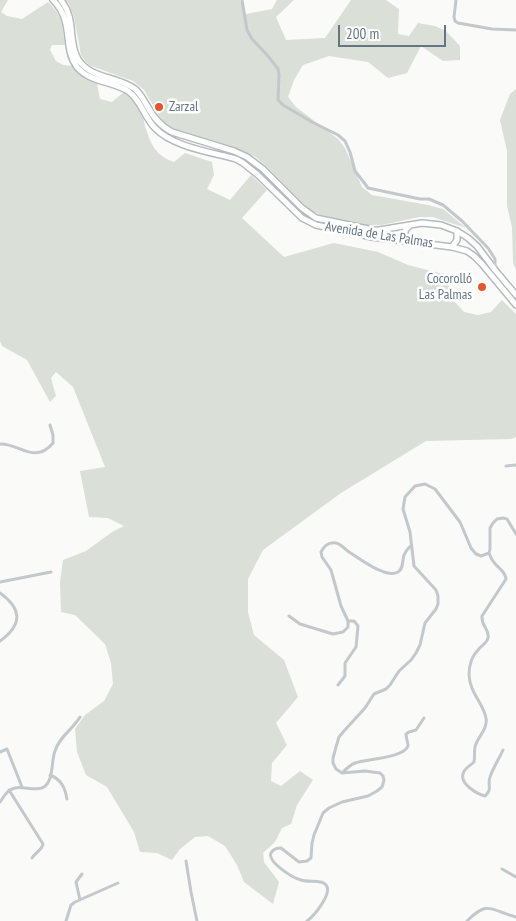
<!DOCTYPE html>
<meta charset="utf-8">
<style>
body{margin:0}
#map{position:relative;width:516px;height:921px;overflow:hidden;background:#fafaf8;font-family:"PT Sans Narrow",sans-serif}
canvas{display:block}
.scale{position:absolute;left:338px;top:25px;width:108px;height:22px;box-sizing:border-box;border:2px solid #657683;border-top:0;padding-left:6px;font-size:15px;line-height:18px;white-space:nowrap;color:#657683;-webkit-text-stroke:4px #fff;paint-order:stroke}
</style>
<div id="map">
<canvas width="516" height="921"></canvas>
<div class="scale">200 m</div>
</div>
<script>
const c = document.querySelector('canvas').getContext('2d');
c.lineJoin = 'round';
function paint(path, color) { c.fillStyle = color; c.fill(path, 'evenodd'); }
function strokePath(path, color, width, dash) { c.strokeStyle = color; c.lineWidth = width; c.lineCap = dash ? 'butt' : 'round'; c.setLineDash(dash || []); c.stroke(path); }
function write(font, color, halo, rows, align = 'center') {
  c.font = font + ' "PT Sans Narrow",sans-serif'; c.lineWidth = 5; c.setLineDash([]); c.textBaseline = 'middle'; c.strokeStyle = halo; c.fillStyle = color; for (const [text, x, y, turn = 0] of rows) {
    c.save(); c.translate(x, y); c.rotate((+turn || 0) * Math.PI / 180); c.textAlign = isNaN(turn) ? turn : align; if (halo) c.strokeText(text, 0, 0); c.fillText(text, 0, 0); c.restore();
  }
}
const green = new Path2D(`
 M0,0H8L1,12L7,16L22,19L48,2C63,16 62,25 65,45H52L50,50L56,61L63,65L72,66L79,73L97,83L100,99L112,102L124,92C130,98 136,103 140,110C143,115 144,121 145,126C151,145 155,155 174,162L185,153L212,162L214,175L207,189L230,200L251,175L267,190L242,218L284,257L334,243L378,252L408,265L443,274L453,295L454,301L464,312L478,315L491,312L502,300L516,314V437L511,439L426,441L341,493L263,550L248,579V612L254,635L284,660L298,697L276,723L287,745L272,763L271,781L281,786L300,771L313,780L297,805L291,824L282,828L275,842L263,853L264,862L279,882L273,904L244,882L237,865L225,846L208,836L195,837L180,849L172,860L157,853L140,852L134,832L107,787L86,775L77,752L75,729L85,715L104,701L113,684L111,663L105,644L75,615L61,612L60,582L63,560L86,551L112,532L124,526L108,518L89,517L80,471L105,467L73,387L56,372L51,378L56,396L50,402L27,360L2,346L0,341Z
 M66,0H240L246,14L272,9L277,0H294L276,17L286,40L325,38L351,0H386L399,9L398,34L409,36L418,23L435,26L446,31L460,46V60L443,61L421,46L407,73L388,78L368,62L329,56L303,65L294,80L288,97L296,107L338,139L345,148L362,187L372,195L428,205L443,209L466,228L433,217H419L382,225H367L321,215L312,211L301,202L264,164L255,157L243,151L178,131L168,126L160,117L144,90L133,81L91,66L85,61L81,55L74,17L69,4Z
 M516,89V270L513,263L512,227L507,206V151L500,120L510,94Z`);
const street = new Path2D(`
 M242,0L247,30L252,39L268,56L278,69L279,75L278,100L283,105L312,122L338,135L345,141L350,152L355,171L362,180L368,188L420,199H429L443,205L462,221L488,248L495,259V267
 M456,0L454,17L455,21L458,23L492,29L516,30
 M0,444C19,443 35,465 53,443V435L50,425
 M506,466L516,465
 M489,553C490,555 491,559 493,561C497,568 505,570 506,579L482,616C481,627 490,629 488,638C487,643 481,646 478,650C472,656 469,666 469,675C470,693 483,703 486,718C488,730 477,737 475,747C474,752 475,757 474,762C470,766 464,768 463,774C460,784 477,794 485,796C493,789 487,785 490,777C493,768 499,759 503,750
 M0,582L51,572
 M0,593C22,609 23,624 0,641
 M289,616L300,624L333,634L343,632L348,627V621L341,606L331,570L322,557L321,552C324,546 329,542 336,543C341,544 345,549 349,552C359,558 386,579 398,572C404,568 402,561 404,555C406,551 408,548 411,546
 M338,685L345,676V663L356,647L358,626L354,621H348
 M0,752L7,749L22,787
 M342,773C346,769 350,765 355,763C366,759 404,758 408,746C408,742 406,738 406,734L409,732L416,730L424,718
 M50,775C62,780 65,788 67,799
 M9,790L43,844C42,850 35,853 32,858
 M0,802C3,798 6,792 10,790C20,783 34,793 44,787C54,780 51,761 55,751C59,737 73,729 80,717
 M186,861L191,892L197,921
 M502,869L516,877
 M80,900L76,882L82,874
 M66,921L71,905L75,902L118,883
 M307,921C314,916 333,893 326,885C322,879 308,883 301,880C293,878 267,862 271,853C273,849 277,848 281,848L299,862L307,861L311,858L312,843L314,835L323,813L329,808L342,802L368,796L377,791L382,787L384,780L383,776L380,773L365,771L342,773L336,769L333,763V758L336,747L339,737L344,731L365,708L374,694L386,689L390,685L399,671L411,660L416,653L420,645L425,623L436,609L438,604V596L436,590L414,566L410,532L403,509L405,497L415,486L425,484L435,489L460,522L471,548L476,554L481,556L489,553L490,549V528L493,523L497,519L503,518L507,519L516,534
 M467,921C489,899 491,911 516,917`);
const primary = new Path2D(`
 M53,0C75,22 62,47 77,67C89,82 112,81 128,91C141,100 144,117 155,128C173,147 211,152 236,159L243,163L258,175L302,218L316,225L372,237L452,247L467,251L474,256L482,264L516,305
 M61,0C77,21 67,40 78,59C90,79 118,76 135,89C140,93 143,99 146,104C153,117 160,126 172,132L234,151L247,157L263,169L302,208L316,218L373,230H379L422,223L441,225L457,231L468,238L477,246L495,270L516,295
 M408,241C403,236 404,230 409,226
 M452,247L457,240V231`);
const markers = [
 [159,107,5,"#e4572e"],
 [482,287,5,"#e4572e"]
];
const poiNames = [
 ["Zarzal",169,107],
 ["Cocorolló",472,279,"right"],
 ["Las Palmas",472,295,"right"]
];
const streetNames = [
 ["Avenida de Las Palmas",379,235,9]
];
paint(green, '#dadfd7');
strokePath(primary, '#b5babe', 8);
strokePath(street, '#c3c8cc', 3);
strokePath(primary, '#fff', 5);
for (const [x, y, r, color] of markers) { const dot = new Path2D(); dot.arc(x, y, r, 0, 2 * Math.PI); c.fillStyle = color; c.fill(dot); strokePath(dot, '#fff', 2); }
write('14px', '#657683', '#fff', poiNames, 'left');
write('14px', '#657683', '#fff', streetNames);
</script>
